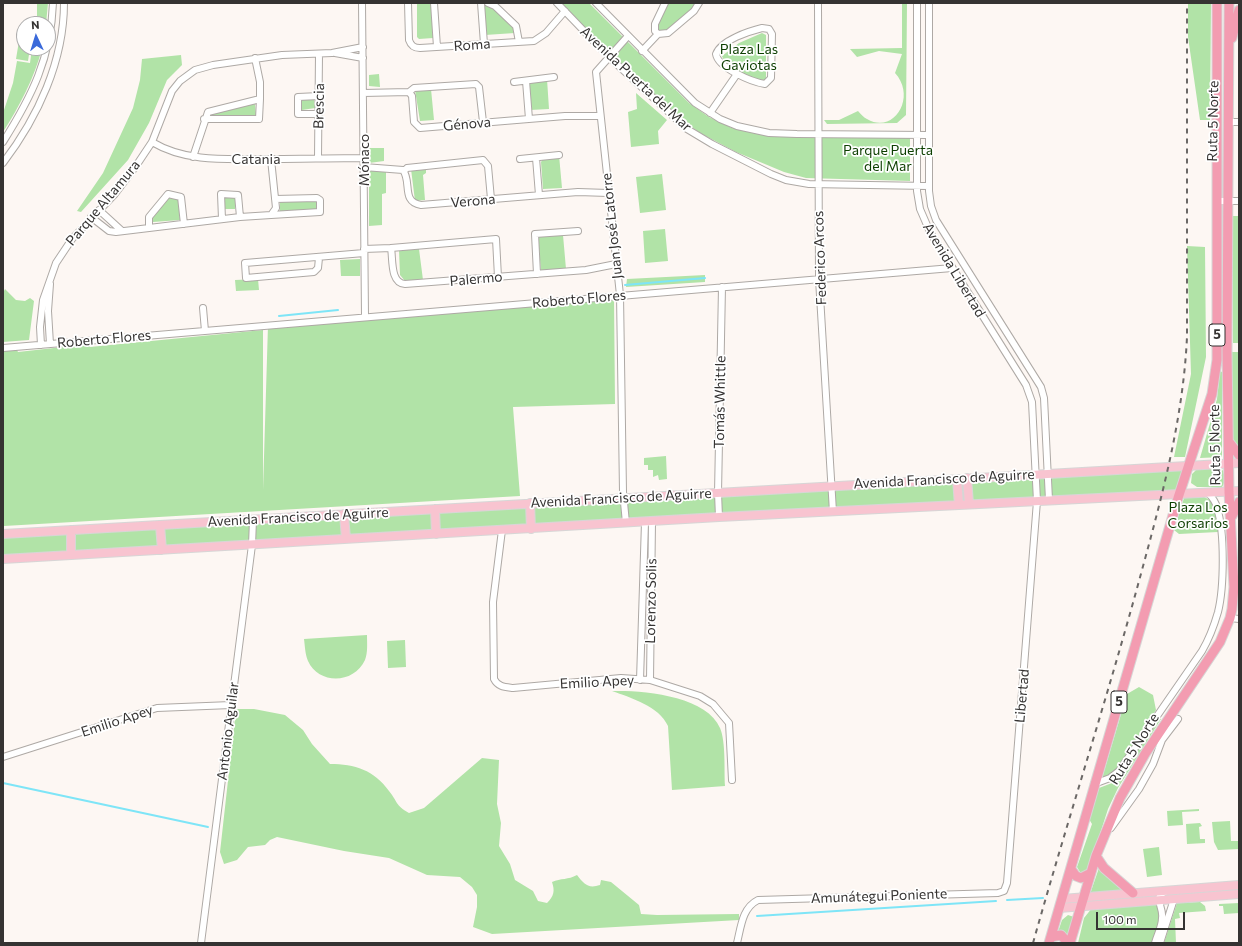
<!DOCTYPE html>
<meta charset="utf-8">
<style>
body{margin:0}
#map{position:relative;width:1242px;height:946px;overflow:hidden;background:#fdf7f3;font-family:Commissioner,sans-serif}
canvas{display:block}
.frame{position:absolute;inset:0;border:4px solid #353332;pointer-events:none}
.north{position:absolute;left:16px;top:16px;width:40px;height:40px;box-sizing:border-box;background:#fff;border:1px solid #aeadad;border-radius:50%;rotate:356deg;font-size:11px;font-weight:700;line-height:16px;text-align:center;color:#353332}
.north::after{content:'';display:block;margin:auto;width:14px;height:18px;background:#3b6ada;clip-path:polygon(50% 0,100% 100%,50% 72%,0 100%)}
.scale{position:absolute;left:1096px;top:912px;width:89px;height:18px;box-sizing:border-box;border:2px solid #353332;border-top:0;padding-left:5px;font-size:12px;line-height:14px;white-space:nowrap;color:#353332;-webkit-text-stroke:3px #fff;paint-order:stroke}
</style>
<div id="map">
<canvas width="1242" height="946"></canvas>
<div class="frame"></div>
<div class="north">N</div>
<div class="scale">100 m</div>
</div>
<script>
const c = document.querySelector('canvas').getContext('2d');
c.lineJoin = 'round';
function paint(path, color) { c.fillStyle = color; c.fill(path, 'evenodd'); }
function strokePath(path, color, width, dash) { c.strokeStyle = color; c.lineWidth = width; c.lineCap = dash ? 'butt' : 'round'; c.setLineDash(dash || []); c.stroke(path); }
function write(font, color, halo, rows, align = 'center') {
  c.font = font + ' Commissioner,sans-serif'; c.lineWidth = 3.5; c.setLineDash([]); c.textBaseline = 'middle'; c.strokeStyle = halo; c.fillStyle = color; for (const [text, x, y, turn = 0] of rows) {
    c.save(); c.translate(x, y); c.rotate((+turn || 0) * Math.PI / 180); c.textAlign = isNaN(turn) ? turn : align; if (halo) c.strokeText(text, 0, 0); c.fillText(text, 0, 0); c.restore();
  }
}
const green = new Path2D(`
 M37,3H48L46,24H37Z
 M417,3H431L433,38L419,39L417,37Z
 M482,3L489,5L515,26V33L485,35Z
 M560,3H589L689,103L709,117L732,128L763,135L800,137H910V181L806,178L784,172L736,152L700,133L685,122L607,50Z
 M667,3H697L693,9L663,33L657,30L659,18Z
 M902,3H907L906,115L897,123L827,124L824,120H839L858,111C861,114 864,118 867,119C894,135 917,97 895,73L902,54L879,51L857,57L850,49L902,48Z
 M1188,3H1211L1210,120H1200L1188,37Z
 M762,33L766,35V80L764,82C751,77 727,71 722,56L739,43Z
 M20,35L24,36V48H30L28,61L16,59Z
 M32,48H42C35,77 19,107 3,132V113L13,83L17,61L30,63Z
 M181,55L182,65L167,80L149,123L128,160L81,212L77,211L103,173L133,108L140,80L142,59Z
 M379,74L380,87L369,86V75Z
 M547,79L549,109L530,110L527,82Z
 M431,89L434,120L420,121L415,90Z
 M636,93L667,120L658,131L659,144L631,147L628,112L637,109Z
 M314,99L315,108L302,110L301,100Z
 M255,104L256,115L252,116H211L214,113Z
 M369,148H384V161L369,163Z
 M559,155L562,188L543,189L541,162L544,157Z
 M426,168V173L423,175L425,200L415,201L411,169Z
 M369,171H386V193L382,194V225L369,226Z
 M662,174L666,210L640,213L636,177Z
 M169,197L178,199L180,220L153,222L152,218Z
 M224,198H235V209H225Z
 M280,201H313L318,202V209L314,211L280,213Z
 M1232,216H1239V343H1233Z
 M665,229L668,261L645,263L643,231Z
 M563,235L566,269L541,271L538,237Z
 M1187,246L1205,247L1206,357L1185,457H1174L1191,374Z
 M419,249L423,280L405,281L400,275L399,250Z
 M360,259V276H341L340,260Z
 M705,275V282L626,287L627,279Z
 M258,279L259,290L236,291L235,280Z
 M5,289L16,300L25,301L30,298L34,301L29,340L3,342V293Z
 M614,299L615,404L513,407L520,496L4,526L3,351L17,350L18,352L90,344V347L263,330V490L268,325Z
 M1230,352H1239V449L1233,444Z
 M1220,371L1222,372V457L1200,458L1217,399Z
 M666,456L667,479L659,480L658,475L653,477V470H648V465H644V458Z
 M1221,468C1225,472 1226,482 1222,487H1197L1191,483L1192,474L1197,469Z
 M1183,469L1176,490L3,556V535Z
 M1204,497C1219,503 1217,519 1218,532L1179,534L1174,530L1184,498Z
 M367,635C367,644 368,652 365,660C354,684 319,685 308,661C305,654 305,646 304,639Z
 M405,640L406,667L388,668L387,641Z
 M1139,687L1153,695L1156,710L1116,770L1110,776L1102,778L1127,694Z
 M612,691C643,690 707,696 720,728C726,742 724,770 725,786L672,790L668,726C659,706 631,698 612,691Z
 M236,709H254L285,715L303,730L312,744L330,764C355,764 374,770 389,791C398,802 395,805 409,813L424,808L482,758L499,760L497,804L501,823L499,846L510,864L515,880L533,891L538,901L547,903C554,896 555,891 552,882C561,878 568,880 577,875C584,884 588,889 600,885L601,880L611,882L639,905L641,914L657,915L739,914V920L492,934L473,927L477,907V895L472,887L460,877L427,875L389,858L344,851L277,837L270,840L265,845L248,847L237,860L224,864L220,852Z
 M1158,719H1161L1118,788L1108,809L1088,871L1083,874L1080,872L1077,867L1092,824L1089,819L1099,788L1112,783L1121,775Z
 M1199,809V811L1182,812L1183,825L1168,826L1167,811Z
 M1230,821L1231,841H1239V849L1218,850L1214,842L1212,822Z
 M1200,823L1202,826L1199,827L1200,839H1205V843L1187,844L1186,824Z
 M1159,847L1162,875L1147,877L1143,849Z
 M1099,868L1117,886L1125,891L1090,894Z
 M1200,902L1205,906L1206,911L1179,913L1180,918L1175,919L1176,943H1164L1177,903Z
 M1157,903L1162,916L1152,943H1078L1084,918L1092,908Z
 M1239,903V913L1224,914L1223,906H1219V904Z
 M1068,915L1074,917L1069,937L1065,933L1058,932L1062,920Z`);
const stream = new Path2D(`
 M625,285L705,278
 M279,316L338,310
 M3,783L208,827
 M1007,900L1043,898
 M757,916L996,901`);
const minor = new Path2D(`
 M362,3L365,316
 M408,3L409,40C411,46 414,48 420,48L534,41L546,33L565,11
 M434,3L437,47
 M481,3L484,44
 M488,3L495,6L516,26L519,42
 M557,3L609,57L687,129L712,144L771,174L786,180L809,184L929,186
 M596,3L695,103L720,119L737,126L769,133L797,134L928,135
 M665,3L655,24V31L658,34L668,33L694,11L699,3
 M818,3L819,279L833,512
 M929,3V191L931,206L936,220L1041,387L1044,398L1049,500
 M762,28L769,29L772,34L771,78L765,84C752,82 718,68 716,54C721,40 750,31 762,28Z
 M642,51L658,34
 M335,53L363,58
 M526,81L529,119
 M514,82L554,77
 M409,92L414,88L476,84L479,87L483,122
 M363,93L409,92L412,96L414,122L420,128L565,116H600
 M710,113L737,74
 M318,114H298V97L319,96
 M204,119H259L260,99
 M1227,122H1239
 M3,142C32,96 51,58 53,3
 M152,142C187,163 229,159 269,159C300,159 332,158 364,158
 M193,157L208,112L260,99V82L255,58
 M318,158L319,54
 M536,158L539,195
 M520,159L559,155
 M3,163C38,117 64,61 64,3
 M364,167L403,170C412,182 401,202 421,205L578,192L608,193
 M404,171L407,168L483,160L488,166L491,199
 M1216,201H1239
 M99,210L122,231
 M271,215L320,212V200L317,198L275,199
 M91,217L109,231L116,232L240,217L271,215L276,208L271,159
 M222,219L221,194L238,195L240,217
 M149,228V217L168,194L181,197L184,224
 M391,248L496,239L498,277
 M364,249L391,248C393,259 390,283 405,284L586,270L616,264
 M319,258L318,268L314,272L246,278L245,263L364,253
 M537,274L535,234L578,231
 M50,284L48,311L50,344
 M203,308L205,331
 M41,345L40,327L43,300L56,263L72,239L114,195L136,166L152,142L172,91L180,81L195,70L213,65L282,55L332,53L363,47
 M3,348L952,268
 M719,517L718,493L722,287
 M626,523L623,492L620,295L596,72L628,36
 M502,530L493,602L494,679C498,687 505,687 513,688L621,678L650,680L700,696L713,704L729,723L732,780
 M1230,618L1239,619
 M640,680L645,522
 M650,680L652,522
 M3,757L157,708L231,705
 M1094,784L1110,778L1119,771L1202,651C1209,639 1214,626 1218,612C1224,588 1225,532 1217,508C1216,502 1212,497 1208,493
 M1111,828L1139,789L1153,764L1162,740L1178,719
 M201,943L252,545L253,520
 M737,943C741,927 742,908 758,900L998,893L1004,891L1007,883L1037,501L1032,402L1026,385L930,232L920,209L917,191V3
 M1155,943C1157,935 1162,927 1162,918C1164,907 1152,898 1166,891
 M1160,943L1174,899`);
const major = new Path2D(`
 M967,478L969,504
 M957,479L959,505
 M530,503L531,529
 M435,509L436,534
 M344,514L346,539
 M160,525L162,550
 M71,530V555
 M3,534L1239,463
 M3,559L719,517L1239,491
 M1062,899L1239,885
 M1059,908L1239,894`);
const highway = new Path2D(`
 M1232,38L1239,10
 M1229,442L1239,455
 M1232,516L1239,502
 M1096,856L1104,868L1133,893
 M1071,869L1076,876L1081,878L1091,873
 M1051,937L1061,935L1068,943
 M1049,943L1178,498L1212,394L1217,360V3
 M1070,943L1096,856L1120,798L1145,754L1220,642L1230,618L1232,609L1234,587L1229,492L1227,350L1229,3`);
const rail = new Path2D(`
 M1033,943C1067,822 1106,702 1139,581C1161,500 1183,421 1187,337V3`);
const shields = [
 [1217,335,16],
 [1119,702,16]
];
const shieldNames = [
 ["5",1217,335],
 ["5",1119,702]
];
const streetNames = [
 ["Roma",472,45,-4],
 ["Avenida Puerta del Mar",636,79,43],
 ["Brescia",319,106,-89],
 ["Ruta 5 Norte",1213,121,-89],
 ["Génova",467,124,-5],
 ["Catania",256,159],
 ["Mónaco",364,160,-90],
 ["Verona",473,201,-5],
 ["Parque Altamura",103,203,-50],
 ["Juan José Latorre",612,226,-96],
 ["Federico Arcos",820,258,-92],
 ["Avenida Libertad",954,270,59],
 ["Palermo",476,279,-5],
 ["Roberto Flores",579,299,-5],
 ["Roberto Flores",104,339,-5],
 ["Tomás Whittle",720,402,-89],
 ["Ruta 5 Norte",1215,445,-91],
 ["Avenida Francisco de Aguirre",944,479,-3],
 ["Avenida Francisco de Aguirre",621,498,-3],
 ["Avenida Francisco de Aguirre",298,517,-3],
 ["Lorenzo Solis",651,601,-89],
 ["Emilio Apey",597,682,-3],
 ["Libertad",1022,696,-85],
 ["Emilio Apey",117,721,-18],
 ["Antonio Aguilar",228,731,-83],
 ["Ruta 5 Norte",1134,749,-58],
 ["Amunátegui Poniente",879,896,-2]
];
const parkNames = [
 ["Plaza Las",749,49],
 ["Gaviotas",749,65],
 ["Parque Puerta",888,150],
 ["del Mar",888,166],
 ["Plaza Los",1198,507],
 ["Corsarios",1198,523]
];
paint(green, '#b1e3a7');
strokePath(stream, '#7ee5f7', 2);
strokePath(minor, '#aea9a5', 8);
strokePath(major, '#d7d6d6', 10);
strokePath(highway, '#d7d6d6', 11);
strokePath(minor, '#fff', 6);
strokePath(major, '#f8c4d0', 8);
strokePath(highway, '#f39cb1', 9);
strokePath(rail, '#6b6866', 2, [5, 5]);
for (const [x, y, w] of shields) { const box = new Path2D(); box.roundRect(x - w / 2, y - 11, w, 22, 3); c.fillStyle = '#fff'; c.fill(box); strokePath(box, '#353332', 1); }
write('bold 13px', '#353332', null, shieldNames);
write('14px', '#353332', '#fff', streetNames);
write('14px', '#0d3f01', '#fff', parkNames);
</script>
